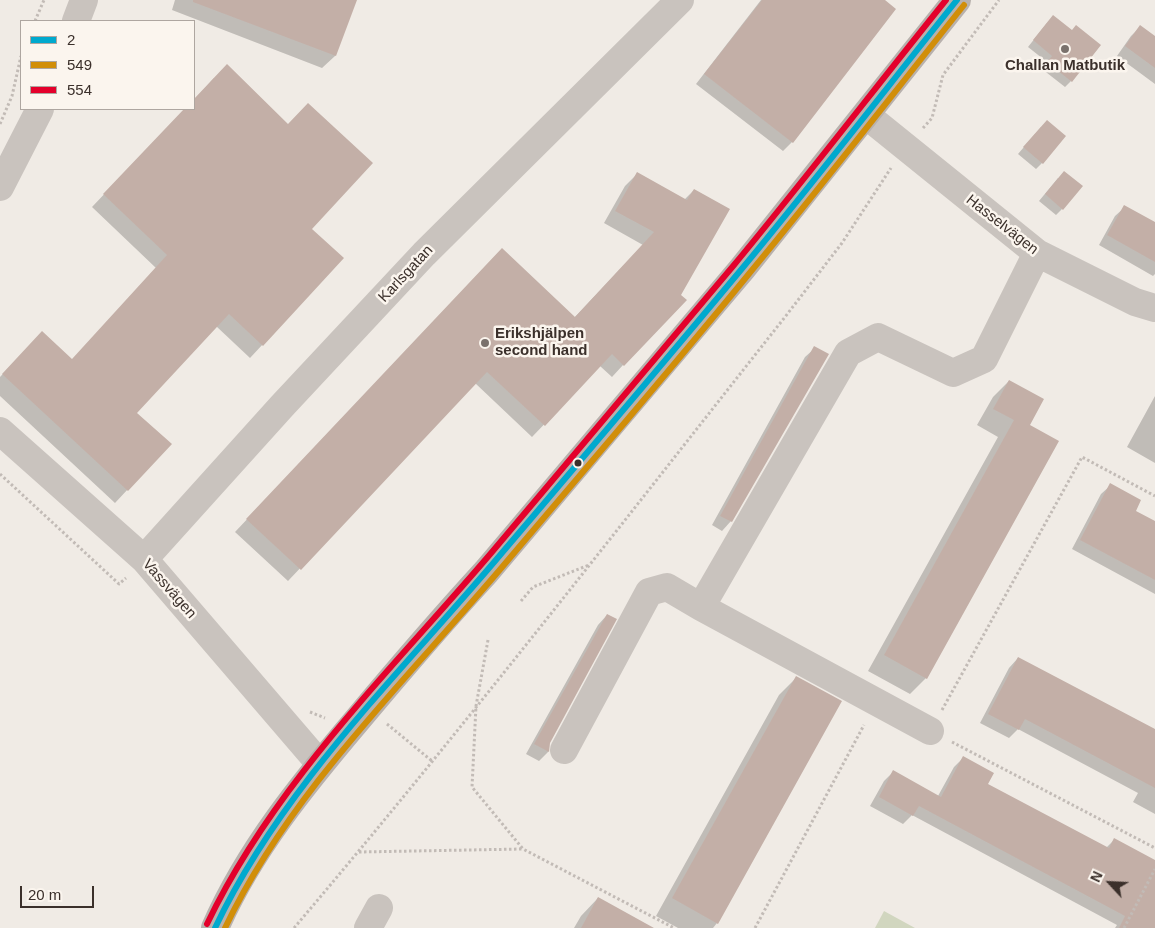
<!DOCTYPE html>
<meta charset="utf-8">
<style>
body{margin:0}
#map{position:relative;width:1155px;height:928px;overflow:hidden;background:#f0ebe5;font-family:Helvetica,sans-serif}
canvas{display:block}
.legend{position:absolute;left:20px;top:20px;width:175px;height:90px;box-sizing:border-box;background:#fbf5ee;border:1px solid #aea6a0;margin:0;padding:6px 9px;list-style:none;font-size:15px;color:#3b302b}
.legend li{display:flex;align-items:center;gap:10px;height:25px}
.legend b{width:25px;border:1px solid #aea6a0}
.north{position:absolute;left:1085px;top:858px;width:50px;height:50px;-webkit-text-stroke:4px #fbf5ee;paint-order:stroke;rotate:295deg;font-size:14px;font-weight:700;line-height:20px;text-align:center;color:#3b302b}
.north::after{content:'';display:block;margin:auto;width:18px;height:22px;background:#3b302b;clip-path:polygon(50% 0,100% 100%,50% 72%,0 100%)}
.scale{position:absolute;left:20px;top:886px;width:74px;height:22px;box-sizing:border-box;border:2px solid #3b302b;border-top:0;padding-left:6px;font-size:15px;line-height:18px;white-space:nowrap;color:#3b302b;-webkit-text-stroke:4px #fbf5ee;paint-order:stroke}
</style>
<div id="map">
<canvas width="1155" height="928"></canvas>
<ul class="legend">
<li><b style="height:6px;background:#00a9ce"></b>2</li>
<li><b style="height:6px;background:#d18e09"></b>549</li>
<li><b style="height:6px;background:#e4002b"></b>554</li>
</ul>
<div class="north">N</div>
<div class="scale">20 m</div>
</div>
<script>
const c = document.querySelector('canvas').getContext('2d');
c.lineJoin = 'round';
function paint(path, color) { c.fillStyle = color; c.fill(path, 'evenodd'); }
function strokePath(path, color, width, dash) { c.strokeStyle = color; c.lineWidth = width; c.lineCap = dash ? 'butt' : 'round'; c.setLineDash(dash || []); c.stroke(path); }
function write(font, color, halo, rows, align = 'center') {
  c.font = font + ' Helvetica,sans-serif'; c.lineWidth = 5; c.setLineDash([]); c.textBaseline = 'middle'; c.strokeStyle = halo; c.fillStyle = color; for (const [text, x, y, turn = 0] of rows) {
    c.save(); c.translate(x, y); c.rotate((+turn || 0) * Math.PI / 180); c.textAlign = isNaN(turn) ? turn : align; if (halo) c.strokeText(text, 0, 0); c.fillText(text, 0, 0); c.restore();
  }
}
const green = new Path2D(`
 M884,911L915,928H875Z`);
const shadow = new Path2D(`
 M175,0H356L335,56L322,68L172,10Z
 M761,0H883L792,142L783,151L696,84Z
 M1047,23L1071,81L1065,87L1042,69L1047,62L1028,47Z
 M1140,27L1155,37V84L1117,56L1131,36Z
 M214,78L311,229L343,258L250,358L216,326L136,413L170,444L115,503L0,396V377L30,345L72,360L156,268L92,207L185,109H194V100Z
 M1041,127L1042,163L1036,169L1018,154Z
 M637,174L684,200L694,190L623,365L612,377L600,366L532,437L475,383L288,581L235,532L490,262L574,318L643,245L604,223L625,186Z
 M1058,178L1062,209L1056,215L1039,201Z
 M1125,207L1155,224V274L1153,276L1099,245L1115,216Z
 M815,348L731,521L722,531L712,525L805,357Z
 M1009,381L1028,425L926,678L910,694L868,671L998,437L977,425L993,397Z
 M1155,396V463L1127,447Z
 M1111,485L1134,511L1155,522V594L1072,549L1101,494Z
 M607,615L549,742L548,752L539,761L526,754L598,625Z
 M1018,658L1155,730V814L1133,802L1138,793L1018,729L1009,738L980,723L1009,668Z
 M796,678L717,923L713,928H678L656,916L779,695Z
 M963,758L986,784L1106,848L1114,840L1155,862V928H1115L1117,925L912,815L903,824L870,806L884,781L893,772L938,796L954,767Z
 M598,898L641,928H574L581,916Z`);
const building = new Path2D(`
 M193,0H357L336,56L193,2Z
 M762,0H885L896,9L793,143L704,74Z
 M1053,15L1072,30L1076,25L1101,45L1072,82L1047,62L1052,56L1033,40Z
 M1140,25L1155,36V68L1125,46Z
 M227,64L288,124L308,103L373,163L312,229L344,258L263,346L229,314L137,413L172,444L128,491L2,374L42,331L72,359L167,255L103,194L184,109H194V99Z
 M1047,120L1066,136L1043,164L1023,147Z
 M1064,171L1083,186L1063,210L1045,194Z
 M637,172L687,200L694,189L730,209L681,295L687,300L624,366L612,354L545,426L487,372L301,570L246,519L502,248L575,317L654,232L615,211Z
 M1124,205L1155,222V262L1107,235Z
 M814,346L829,354L732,522L720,516Z
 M1009,380L1044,399L1030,425L1059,441L927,679L884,655L1014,420L993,409Z
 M1110,483L1141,500L1136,511L1155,521V580L1080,540Z
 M607,614L617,619L550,743L549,752L534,744Z
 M1018,657L1155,729V788L1025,719L1019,730L988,714Z
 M796,676L842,701L718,924L672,898Z
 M963,756L994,773L988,784L1109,848L1114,838L1155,860V928H1119L1125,916L919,806L913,816L879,797L893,770L941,797Z
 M598,897L654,928H581Z`);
const path = new Path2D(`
 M35,21L44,0
 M0,124L12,96L21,56
 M923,128L932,118L943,75L999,0
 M0,474L119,584L126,578
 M521,601L533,587L589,565
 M488,640L476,706L472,787L523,849L674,928
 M942,710L1082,457L1155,496
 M310,712L325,718
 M387,724L432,761
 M952,742L1155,848
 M359,852L523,849
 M294,928C463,729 623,522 785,317L842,243L891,168
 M755,928L864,725
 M1124,928L1155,869`);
const minor = new Path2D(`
 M76,21L84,0
 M866,115L1037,253L1135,302L1155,308
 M0,187L40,109
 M0,431L144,559L320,764
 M144,559L282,406L424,254L680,0
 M701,607L930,731
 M564,750L649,592L667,587L701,607L848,353L878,337L953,373L984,359L1037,253
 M368,928L379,908`);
const major = new Path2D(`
 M215,928C249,850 304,783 359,718C400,669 442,620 486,572L742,269L957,0`);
const bus1 = new Path2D(`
 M215,928C283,785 400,674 501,554C581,460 661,366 740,271C814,182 885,90 957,0`);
const bus2 = new Path2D(`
 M225,928C291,790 405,682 503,566C585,469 668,373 748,275C822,186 892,95 964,5`);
const bus3 = new Path2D(`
 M207,924C275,782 391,671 492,552C572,456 654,361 734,265C806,178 875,88 946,0`);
const markers = [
 [1065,49,5,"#7a716c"],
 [485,343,5,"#7a716c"],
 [578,463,4.5,"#3b302b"]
];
const poiNames = [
 ["Challan Matbutik",1065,66],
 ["Erikshjälpen",495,334,"left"],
 ["second hand",495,351,"left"]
];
const streetNames = [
 ["Hasselvägen",1002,225,38],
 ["Karlsgatan",406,274,-47],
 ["Vassvägen",169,589,49]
];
paint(green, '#d1d6bf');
paint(shadow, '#0003');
paint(building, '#c3afa7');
strokePath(path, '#c2bbb6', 3, [2.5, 2.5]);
strokePath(minor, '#c9c3be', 28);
strokePath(major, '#b8b1ad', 28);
strokePath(bus1, '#00a9ce', 6);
strokePath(bus2, '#d18e09', 6);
strokePath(bus3, '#e4002b', 6);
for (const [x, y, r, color] of markers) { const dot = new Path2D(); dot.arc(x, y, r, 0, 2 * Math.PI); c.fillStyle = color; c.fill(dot); strokePath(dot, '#fbf5ee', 2); }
write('bold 15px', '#3b302b', '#fbf5ee', poiNames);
write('15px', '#3b302b', '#fbf5ee', streetNames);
</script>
